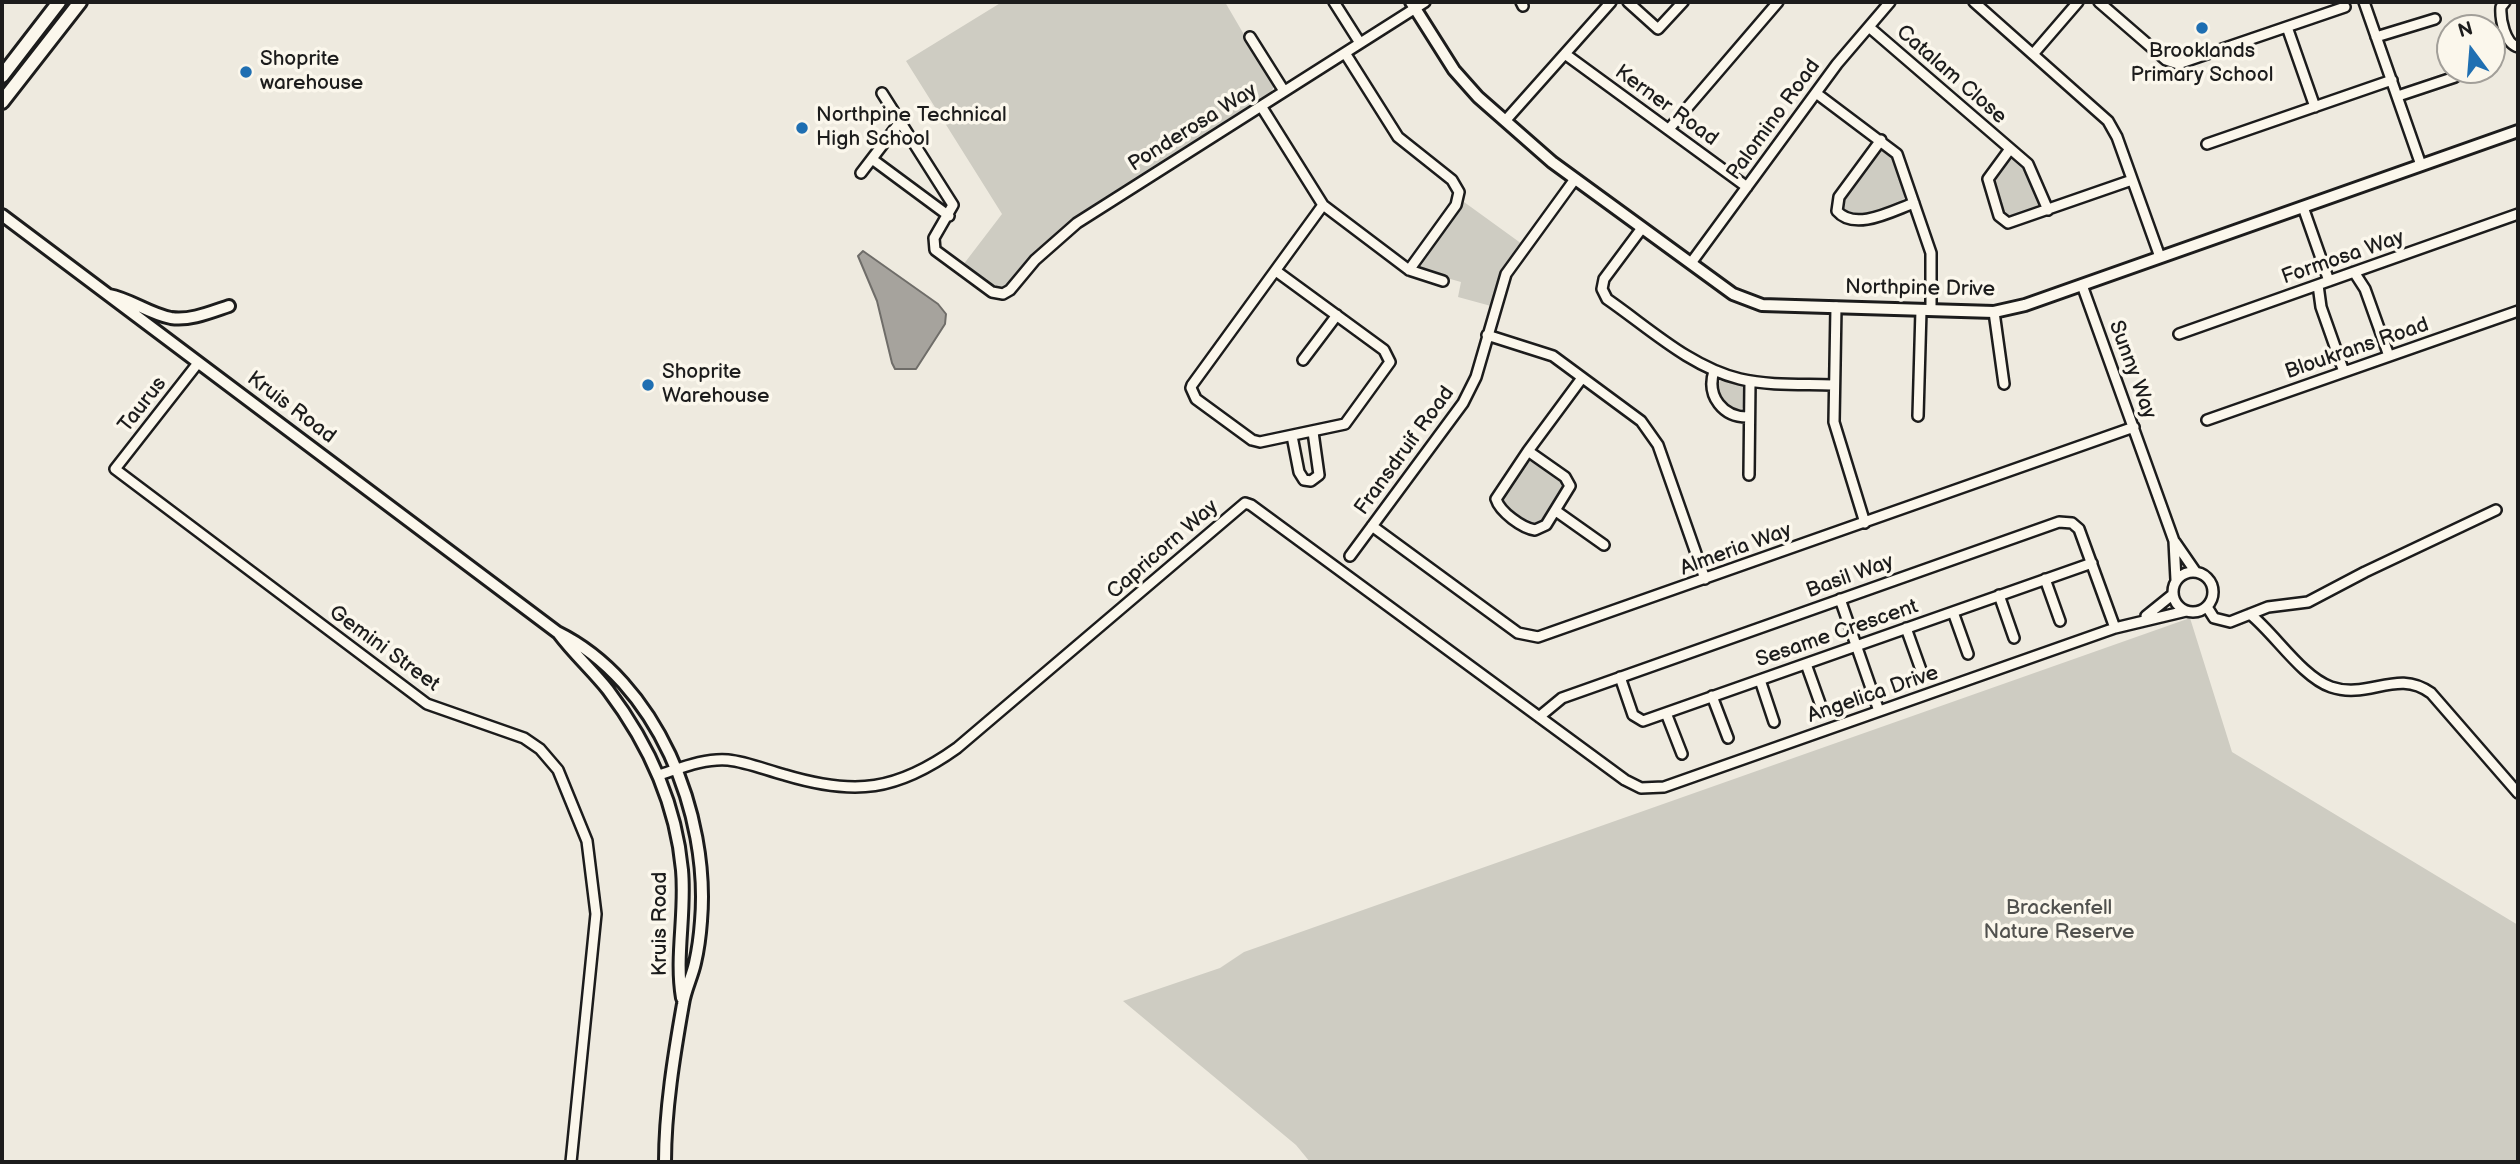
<!DOCTYPE html>
<style>
body{margin:0}
#map{position:relative;width:2520px;height:1164px;overflow:hidden;background:#eeeadf;font-family:"Balsamiq Sans",sans-serif}
canvas{display:block}
.frame{position:absolute;inset:0;border:4px solid #1c1c1c;pointer-events:none}
.north{position:absolute;left:2436px;top:14px;width:70px;height:70px;box-sizing:border-box;background:#fbf7ec;border:2px solid #a29f99;border-radius:50%;rotate:344deg;font-size:19px;font-weight:700;line-height:28px;text-align:center;color:#1c1c1c}
.north::after{content:'';display:block;margin:auto;width:24px;height:32px;background:#1f6fb2;clip-path:polygon(50% 0,100% 100%,50% 72%,0 100%)}
</style>
<div id="map">
<canvas width="2520" height="1164"></canvas>
<div class="frame"></div>
<div class="north">N</div>
</div>
<script>
const c = document.querySelector('canvas').getContext('2d');
c.lineJoin = 'round';
function paint(path, color) { c.fillStyle = color; c.fill(path, 'evenodd'); }
function strokePath(path, color, width, dash) { c.strokeStyle = color; c.lineWidth = width; c.lineCap = dash ? 'butt' : 'round'; c.setLineDash(dash || []); c.stroke(path); }
function write(font, color, halo, rows, align = 'center') {
  c.font = font + ' "Balsamiq Sans",sans-serif'; c.lineWidth = 7; c.setLineDash([]); c.textBaseline = 'middle'; c.strokeStyle = halo; c.fillStyle = color; for (const [text, x, y, turn = 0] of rows) {
    c.save(); c.translate(x, y); c.rotate((+turn || 0) * Math.PI / 180); c.textAlign = isNaN(turn) ? turn : align; if (halo) c.strokeText(text, 0, 0); c.fillText(text, 0, 0); c.restore();
  }
}
const green = new Path2D(`
 M1002,2H1225L1274,86L1270,95L1075,219L1037,252L1003,290L995,289L963,265L1002,214L906,61Z
 M1884,150L1894,158L1905,197C1895,212 1858,221 1843,211L1841,201L1877,152Z
 M2014,159L2026,169L2040,200L2036,210L2010,219L2002,213L1992,180L2007,160Z
 M1464,202L1522,244L1500,275L1491,306L1458,297L1461,282L1422,271L1420,267Z
 M1721,380L1739,383L1744,389V407L1740,410C1725,411 1719,399 1716,387Z
 M1529,461C1541,462 1561,475 1565,487C1563,497 1546,524 1535,525C1524,527 1505,509 1501,500L1523,465Z
 M2190,618L2232,752L2518,925V1162H1310L1296,1145L1123,1001L1220,968L1244,952Z`);
const water = new Path2D(`
 M863,251L938,304L946,314L945,324L916,369H895L892,363L877,301L858,256Z`);
const minor = new Path2D(`
 M1334,2L1360,43
 M1521,2L1523,6
 M1628,2L1658,29L1683,2
 M1974,2L2108,121L2117,137L2160,257
 M2099,2L2166,60L2178,64L2345,7
 M2364,2L2421,165
 M2505,2L2501,7C2500,19 2505,44 2518,47
 M1869,27L2028,164L2048,210
 M2287,27L2315,107
 M1250,37L1284,91
 M2376,37L2435,19
 M1345,53L1398,137L1452,180L1459,192L1456,205L1409,270
 M2034,53L2078,2
 M1565,54L1747,187
 M882,93L953,205L934,238L935,250L992,292L1003,294L1010,290L1035,260L1077,223L1425,2
 M1816,93L1897,154L1931,253V310
 M2398,96L2455,77
 M1261,106L1323,205L1409,270L1443,281
 M1505,121L1611,2
 M1669,129L1778,2
 M1881,140L1839,197L1837,211C1855,232 1894,210 1914,203
 M2207,144L2392,80
 M2010,149L1988,179L1999,216L2008,223L2132,180
 M872,159L949,216
 M861,173L900,122
 M2303,207L2329,281
 M1642,228L1604,279L1602,289L1607,299C1649,328 1690,367 1740,379C1770,386 1802,384 1832,385
 M1691,263L1837,64L1890,2
 M1276,271L1384,350L1390,362L1345,424L1260,442L1252,440L1196,399L1191,388L1192,385L1323,205
 M2354,272L2365,289L2389,356
 M2082,285L2174,541L2176,580
 M2318,285L2321,307L2344,372
 M1836,307L1834,422L1865,523
 M1994,312L2004,384
 M2179,334L2518,214
 M1487,335L1553,356L1641,421L1658,445L1705,579
 M1303,360L1337,315
 M198,363L115,469L427,704L524,738L540,749L558,770L587,841L596,914L571,1162
 M1714,371C1706,396 1723,418 1749,417
 M1918,416L1921,310
 M2207,420L2518,311
 M1292,436L1299,472L1304,480L1311,481L1319,475L1313,432
 M1528,451L1496,499C1500,512 1522,528 1535,530L1546,525L1570,486L1565,477L1528,451L1582,378
 M1749,475L1750,381
 M1556,511L1604,545
 M1372,526L1518,633L1538,637L2134,427
 M2175,542L2195,571
 M1350,556L1463,403L1476,377L1506,274L1575,179
 M2173 592a20 20 0 1 1 40 0a20 20 0 1 1-40 0Z
 M2045,579L2060,621
 M1999,595L2014,638
 M1840,599L1879,711
 M2207,607L2214,618L2230,622L2268,607L2308,602L2365,572L2496,510
 M1953,612L1968,654
 M2250,614C2275,634 2302,677 2331,687C2369,700 2397,668 2431,693L2518,793
 M2146,616L2172,595
 M1906,628L1921,670
 M1806,664L1821,706
 M1620,677L1633,715L1643,721L2092,563
 M1760,680L1774,722
 M1712,696L1728,738
 M1666,713L1682,754
 M1539,717L1562,698L2059,522L2072,523L2079,529L2115,628
 M659,775C681,768 705,758 728,760C747,762 766,770 785,775C855,796 897,791 957,748L1245,503L1251,505L1625,780L1641,788L1664,787L2115,628L2186,611`);
const tertiary = new Path2D(`
 M1411,2L1454,70L1478,97L1552,162L1733,294L1762,305L1994,312L2025,305L2518,131
 M2,215L557,632C657,681 710,814 701,921C700,935 698,950 695,963C692,977 685,990 683,1004C674,1055 665,1111 665,1162
 M109,295C131,299 149,314 171,318C190,321 211,312 229,306
 M559,634C574,654 593,671 608,690C648,743 676,804 682,870C686,913 675,956 682,998`);
const secondary = new Path2D(`
 M2,76L59,2
 M2,102L80,2`);
const markers = [
 [2202,28,7,"#1f6fb2"],
 [246,72,7,"#1f6fb2"],
 [802,128,7,"#1f6fb2"],
 [648,385,7,"#1f6fb2"]
];
const poiNames = [
 ["Brooklands",2202,52,"center"],
 ["Primary School",2202,76,"center"],
 ["Shoprite",260,60],
 ["warehouse",260,84],
 ["Northpine Technical",816,116],
 ["High School",816,140],
 ["Shoprite",662,373],
 ["Warehouse",662,397]
];
const streetNames = [
 ["Catalam Close",1951,75,41],
 ["Kerner Road",1666,106,36],
 ["Palomino Road",1774,120,-54],
 ["Ponderosa Way",1193,128,-32],
 ["Formosa Way",2343,258,-19],
 ["Northpine Drive",1920,289,1],
 ["Bloukrans Road",2357,349,-19],
 ["Sunny Way",2132,370,70],
 ["Taurus",143,405,-52],
 ["Kruis Road",291,408,37],
 ["Fransdruif Road",1405,451,-54],
 ["Capricorn Way",1163,550,-41],
 ["Almeria Way",1736,550,-20],
 ["Basil Way",1850,577,-20],
 ["Sesame Crescent",1837,634,-19],
 ["Gemini Street",384,649,36],
 ["Angelica Drive",1873,695,-19],
 ["Kruis Road",661,924,-90]
];
const parkNames = [
 ["Brackenfell",2059,909],
 ["Nature Reserve",2059,933]
];
paint(green, '#ceccc2');
paint(water, '#a6a39d');
strokePath(water, '#6f6d69', 2);
strokePath(minor, '#1c1c1c', 14);
strokePath(tertiary, '#1c1c1c', 16);
strokePath(secondary, '#1c1c1c', 18);
strokePath(minor, '#fbf7ec', 9);
strokePath(tertiary, '#fbf7ec', 10);
strokePath(secondary, '#fbf7ec', 12);
for (const [x, y, r, color] of markers) { const dot = new Path2D(); dot.arc(x, y, r, 0, 2 * Math.PI); c.fillStyle = color; c.fill(dot); strokePath(dot, '#fbf7ec', 2.5); }
write('21px', '#1c1c1c', '#fbf7ec', poiNames, 'left');
write('21px', '#1c1c1c', '#fbf7ec', streetNames);
write('21px', '#51514e', '#fbf7ec', parkNames);
</script>
